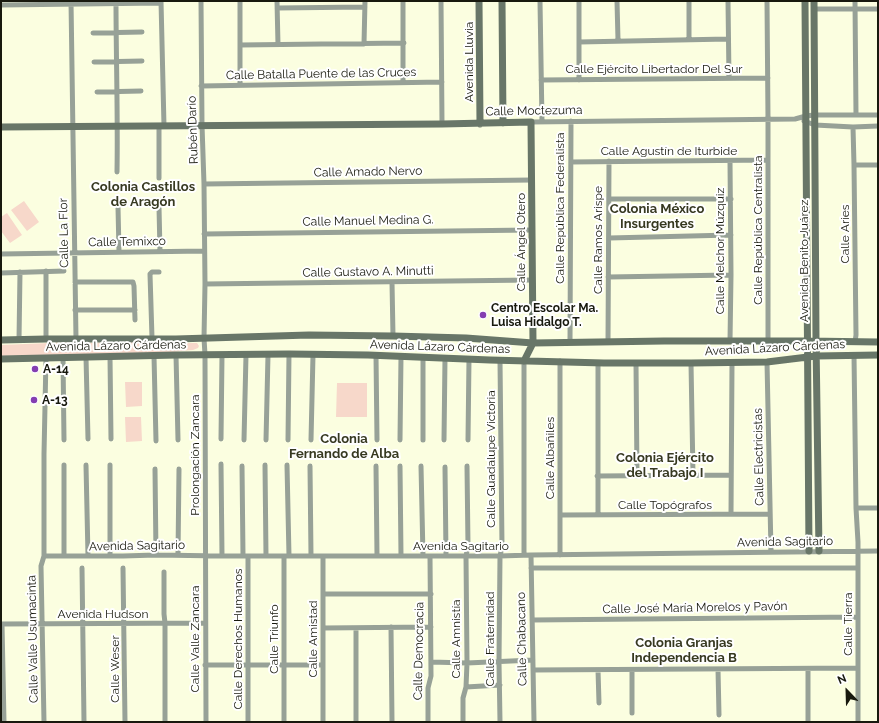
<!DOCTYPE html>
<meta charset="utf-8">
<style>
body{margin:0}
#map{position:relative;width:879px;height:723px;overflow:hidden;background:#fbfee0;font-family:Raleway,sans-serif}
canvas{display:block}
.frame{position:absolute;inset:0;border:2px solid #18190e;pointer-events:none}
.north{position:absolute;left:827px;top:671px;width:40px;height:40px;-webkit-text-stroke:3px #fff;paint-order:stroke;rotate:337deg;font-size:11px;font-weight:700;line-height:16px;text-align:center;color:#18190e}
.north::after{content:'';display:block;margin:auto;width:14px;height:18px;background:#18190e;clip-path:polygon(50% 0,100% 100%,50% 72%,0 100%)}
</style>
<div id="map">
<canvas width="879" height="723"></canvas>
<div class="frame"></div>
<div class="north">N</div>
</div>
<script>
const c = document.querySelector('canvas').getContext('2d');
c.lineJoin = 'round';
function paint(path, color) { c.fillStyle = color; c.fill(path, 'evenodd'); }
function strokePath(path, color, width, dash) { c.strokeStyle = color; c.lineWidth = width; c.lineCap = dash ? 'butt' : 'round'; c.setLineDash(dash || []); c.stroke(path); }
function write(font, color, halo, rows, align = 'center') {
  c.font = font + ' Raleway,sans-serif'; c.lineWidth = 4; c.setLineDash([]); c.textBaseline = 'middle'; c.strokeStyle = halo; c.fillStyle = color; for (const [text, x, y, turn = 0] of rows) {
    c.save(); c.translate(x, y); c.rotate((+turn || 0) * Math.PI / 180); c.textAlign = isNaN(turn) ? turn : align; if (halo) c.strokeText(text, 0, 0); c.fillText(text, 0, 0); c.restore();
  }
}
const green = new Path2D(`
 M24,201L39,222L27,231L11,210Z
 M7,213L22,235L10,243L1,231V217Z
 M73,342V343L135,342H171L186,343H197L199,346L198,348L193,350L180,351L168,353L1,356V345Z
 M125,382H142V406L126,407Z
 M337,383H367V417H336Z
 M125,417H141L142,441L126,442Z`);
const street = new Path2D(`
 M71,1L76,339
 M116,1C116,58 118,115 117,172
 M161,1L164,126
 M201,1L202,125L204,184L205,284L204,338L205,355L206,722
 M240,1V85
 M277,1L278,45
 M441,1L442,124
 M540,1L542,122
 M617,1L618,40
 M689,1V40
 M728,1L729,78
 M767,1L768,119V341
 M855,1L856,115
 M1,5L161,3
 M277,8L365,7
 M814,9H878
 M93,33L142,32
 M579,42L728,39
 M364,44L365,1
 M240,45L404,43
 M94,62L142,61
 M541,80L768,78
 M579,80V1
 M403,82V1
 M201,86L442,82
 M97,92L141,91
 M804,121L815,125L853,127L878,126
 M531,122L795,119L806,116L814,115H878
 M159,126V178
 M853,127L854,165L856,335L855,342
 M571,162L768,160
 M854,165H878
 M204,184L532,180
 M609,199H731
 M118,207L119,252
 M159,207L160,252
 M204,234L532,230
 M609,238L731,235
 M1,254L204,251
 M1,273L64,271
 M608,277L731,275
 M75,282H133L134,286L135,320
 M392,282L393,336
 M205,284L532,280
 M75,310H135
 M152,338L150,274L152,272H159
 M46,339V271
 M19,340L20,272
 M730,341L731,275L730,161
 M570,342L571,121
 M608,342L609,161
 M176,355L178,440
 M376,355L377,440
 M854,355L856,508L858,542V722
 M154,356L156,441
 M86,357L88,439
 M110,357L111,439
 M63,358L64,440
 M500,360L502,547L500,556L499,662L500,722
 M524,361V555
 M560,361V555
 M767,362L771,552
 M636,363L637,476
 M691,363L693,475
 M221,439L222,355
 M244,440L246,355
 M266,440L268,355
 M288,440L289,354
 M311,440L313,355
 M400,440L401,356
 M423,440V357
 M444,440L445,358
 M468,440L469,359
 M221,464L222,556
 M64,465V556
 M86,465L88,556
 M110,465V556
 M265,465L266,556
 M287,465L289,556
 M242,466L243,556
 M310,466L311,556
 M376,466L377,556
 M400,466L401,556
 M421,466L423,556
 M445,467L446,556
 M155,469L156,555
 M597,476L731,475
 M856,508H878
 M731,514L732,363
 M561,515L770,514
 M598,515V363
 M178,555L179,469
 M531,555L534,722
 M44,556H123L156,555L222,556H500L531,555L878,551
 M248,556V722
 M82,568L84,722
 M123,568L125,722
 M531,568H858
 M164,572V614L165,623V722
 M323,594H431
 M532,620L858,617
 M1,624L205,623
 M2,624L4,722
 M391,627L392,722
 M323,628L431,627
 M356,628V722
 M431,662L467,663L533,660
 M205,665H323
 M718,669L719,715
 M808,669V722
 M533,670L858,668
 M598,670L599,703
 M466,687L500,685
 M632,713V670
 M44,722L41,566L44,556V454L46,358
 M284,722V556
 M323,722V556
 M428,722V688L431,676L430,556
 M463,722V698L466,687L467,663L466,556L468,546L467,466`);
const secondary = new Path2D(`
 M479,1L480,124
 M502,1L503,123
 M805,1L809,551
 M814,1L816,341L819,551
 M1,127L442,124L531,122L533,343L524,361
 M1,340L46,339H176L309,335L393,336L466,338L533,343L664,341H807L878,342
 M1,359L176,355L289,354L368,355L490,360L604,363H691L767,362L816,356L878,355`);
const markers = [
 [483,315,4,"#843eb1"],
 [35,369,4,"#843eb1"],
 [34,400,4,"#843eb1"]
];
const streetNames = [
 ["Avenida Lluvia",469,62,-90],
 ["Calle Ejército Libertador Del Sur",654,69],
 ["Calle Batalla Puente de las Cruces",321,74,-1],
 ["Calle Moctezuma",534,111,-1],
 ["Rubén Darío",193,130,-92],
 ["Calle Agustín de Iturbide",669,151],
 ["Calle Amado Nervo",368,172,-1],
 ["Calle República Federalista",560,208,-90],
 ["Calle Manuel Medina G.",368,221,-1],
 ["Calle República Centralista",758,230,-90],
 ["Calle La Flor",64,233,-91],
 ["Calle Aries",845,234,-90],
 ["Calle Ramos Arispe",598,240,-90],
 ["Calle Temixco",127,242,-1],
 ["Calle Ángel Otero",521,242,-90],
 ["Calle Melchor Múzquiz",720,251,-90],
 ["Avenida Benito Juárez",804,261,-90],
 ["Calle Gustavo A. Minutti",368,272,-1],
 ["Avenida Lázaro Cárdenas",116,346,-1],
 ["Avenida Lázaro Cárdenas",440,347,2],
 ["Avenida Lázaro Cárdenas",775,348,-3],
 ["Prolongación Zancara",195,455,-90],
 ["Calle Electricistas",759,457,-91],
 ["Calle Albañiles",550,458,-90],
 ["Calle Guadalupe Victoria",491,459,-90],
 ["Calle Topógrafos",665,505],
 ["Avenida Sagitario",785,542,-1],
 ["Avenida Sagitario",137,546,-1],
 ["Avenida Sagitario",461,546],
 ["Calle José María Morelos y Pavón",695,608,-1],
 ["Avenida Hudson",103,614],
 ["Calle Tierra",848,624,-90],
 ["Calle Valle Usumacinta",33,639,-91],
 ["Calle Valle Zancara",195,639,-90],
 ["Calle Derechos Humanos",238,639,-90],
 ["Calle Triunfo",274,639,-90],
 ["Calle Amistad",313,639,-90],
 ["Calle Amnistía",456,639,-90],
 ["Calle Fraternidad",490,639,-90],
 ["Calle Chabacano",522,639,-91],
 ["Calle Democracia",419,651,-89],
 ["Calle Weser",115,669,-90]
];
const poiNames = [
 ["Centro Escolar Ma.",491,308],
 ["Luisa Hidalgo T.",491,322],
 ["A-14",43,369],
 ["A-13",42,400]
];
const neighbourhoodNames = [
 ["Colonia Castillos",143,187],
 ["de Aragón",143,202],
 ["Colonia México",657,209],
 ["Insurgentes",657,224],
 ["Colonia",344,439],
 ["Fernando de Alba",344,454],
 ["Colonia Ejército",665,458],
 ["del Trabajo I",665,473],
 ["Colonia Granjas",684,643],
 ["Independencia B",684,658]
];
paint(green, '#f7d8ca');
strokePath(street, '#97a197', 5);
strokePath(secondary, '#687668', 7);
for (const [x, y, r, color] of markers) { const dot = new Path2D(); dot.arc(x, y, r, 0, 2 * Math.PI); c.fillStyle = color; c.fill(dot); strokePath(dot, '#fff', 1.5); }
write('12px', '#18190e', '#fff', streetNames);
write('bold 12px', '#18190e', '#fff', poiNames, 'left');
write('bold 13px', '#373921', '#fff', neighbourhoodNames);
</script>
